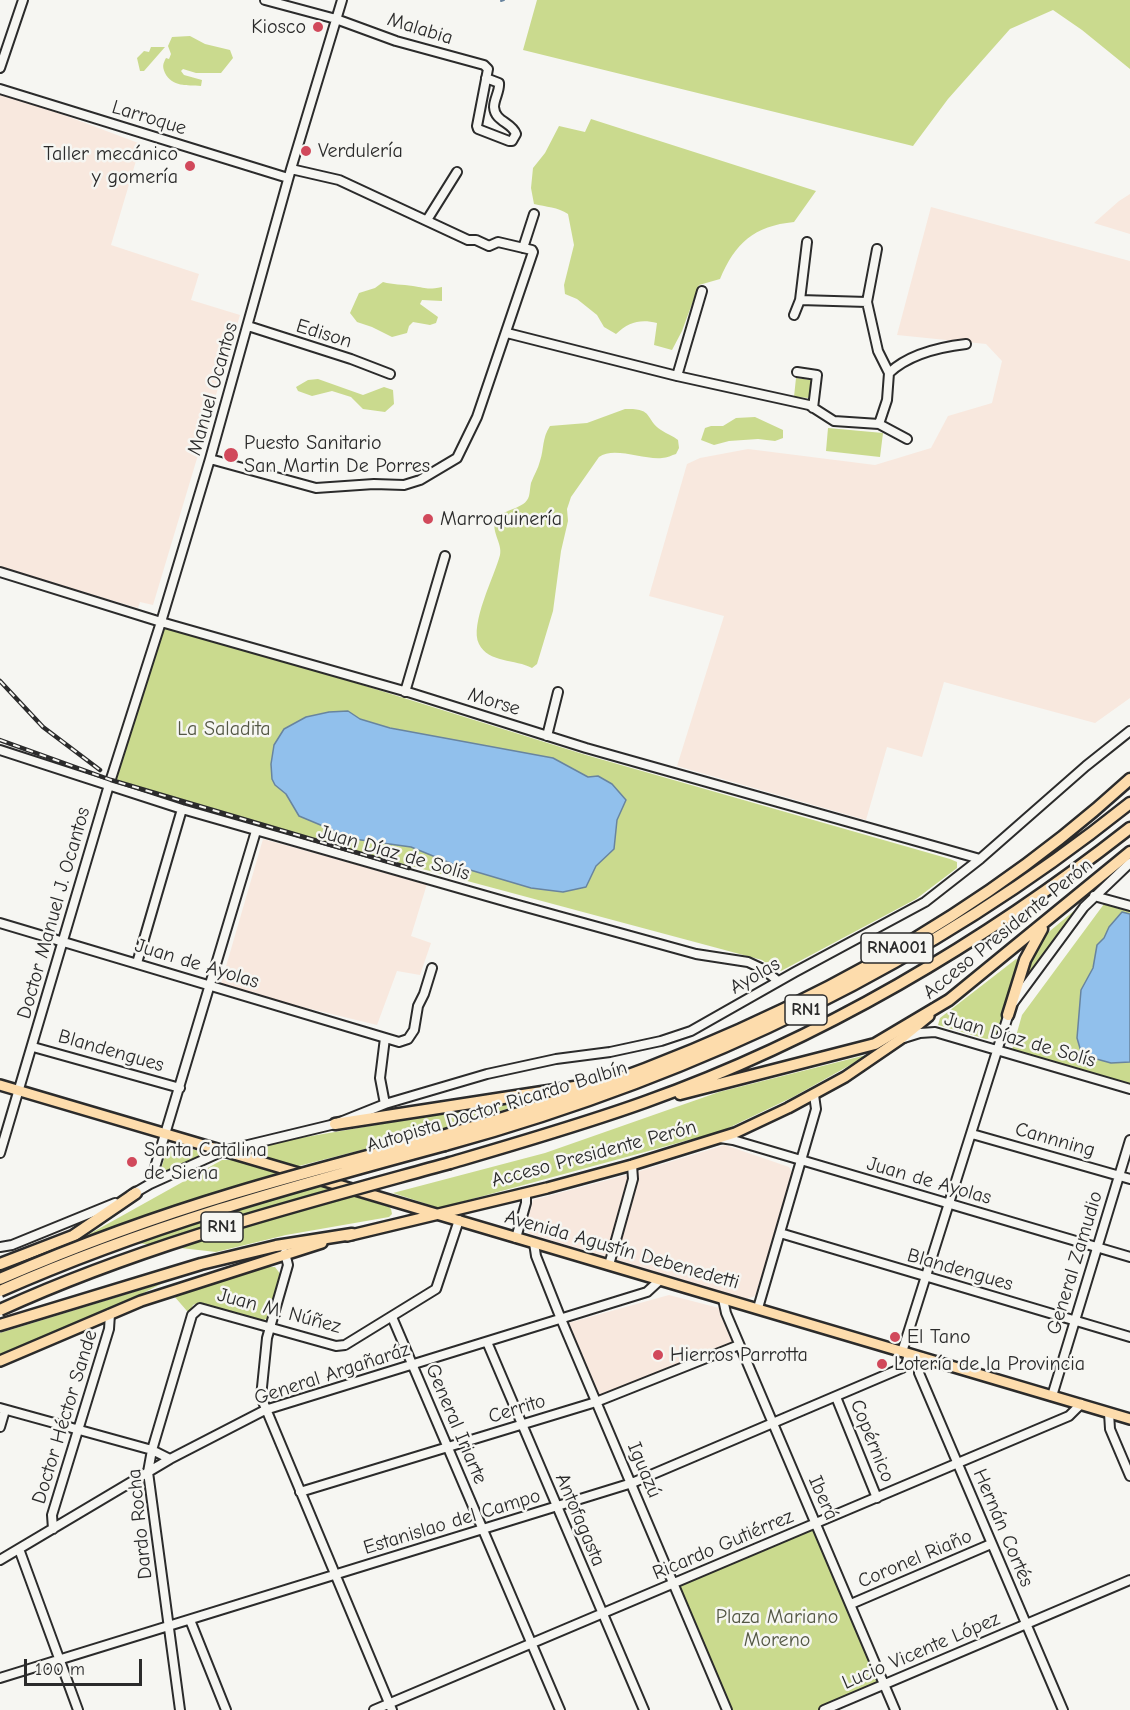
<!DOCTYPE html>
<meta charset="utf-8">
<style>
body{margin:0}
#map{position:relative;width:1130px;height:1710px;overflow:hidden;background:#f6f6f2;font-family:"Comic Neue",sans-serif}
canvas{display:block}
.scale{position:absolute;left:24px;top:1659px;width:118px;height:27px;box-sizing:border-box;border:3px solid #2b2b2b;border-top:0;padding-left:8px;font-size:18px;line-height:21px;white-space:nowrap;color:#2b2b2b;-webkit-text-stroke:4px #f6f6f2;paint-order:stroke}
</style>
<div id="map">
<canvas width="1130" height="1710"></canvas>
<div class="scale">100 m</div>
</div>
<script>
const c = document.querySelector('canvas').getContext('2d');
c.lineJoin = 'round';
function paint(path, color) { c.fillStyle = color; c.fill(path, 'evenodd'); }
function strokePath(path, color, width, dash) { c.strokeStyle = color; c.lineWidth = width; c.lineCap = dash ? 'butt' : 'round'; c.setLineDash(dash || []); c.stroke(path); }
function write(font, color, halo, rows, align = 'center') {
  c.font = font + ' "Comic Neue",sans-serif'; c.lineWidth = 5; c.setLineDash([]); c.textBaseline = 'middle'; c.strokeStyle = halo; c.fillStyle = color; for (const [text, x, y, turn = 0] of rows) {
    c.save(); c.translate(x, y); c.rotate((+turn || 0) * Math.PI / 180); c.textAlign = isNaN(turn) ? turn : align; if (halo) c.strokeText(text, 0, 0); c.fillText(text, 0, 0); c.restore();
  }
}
const built = new Path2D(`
 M0,91L141,144L111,245L199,274L191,300L240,315L153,605L140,602L138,608L0,567Z
 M1130,194V234L1094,223L1119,201Z
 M931,207L1130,261V698L1095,723L944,682L922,757L887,747L866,820L677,766L724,616L649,596L687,464L700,458L748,449L875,465L931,448L948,416L992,403L1002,361L986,344L897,335Z
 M263,839L427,884L411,936L431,943L420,975L397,971L377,1025L220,987Z
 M725,1145L789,1167L794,1175L755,1296L747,1299L530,1234L525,1230L533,1200L630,1174Z
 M669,1295L719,1308L733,1343L599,1397L568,1323Z`);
const green = new Path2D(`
 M537,0H1130V69L1082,30L1053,10L1010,29L948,99L913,146L523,50Z
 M190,36L205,44L230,50L233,58L221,73H196L183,69L181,71L184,75L202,80L201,86C187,85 172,87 165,73C162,66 163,64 166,58L169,59L171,54L168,46L172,37Z
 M151,47H165L144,71H140L137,58L144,51L149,52Z
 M591,119L816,191L794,222C754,226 735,243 720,279L699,285L682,331L672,350L654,345L657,323C640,319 629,322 616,334L604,327L597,315L577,299L565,294L564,285L574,245L568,214C558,207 546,207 534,204L531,188L533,168L545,153L559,126L585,132Z
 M383,282C393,285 402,284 413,286C426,288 427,290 442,287V301L422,300L420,304L438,317L436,323L430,325L413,322L409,326L407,333L392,337L372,327L357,322L350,313L359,293L375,288Z
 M796,378L811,380L809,398L794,397Z
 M318,379L363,395L384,387L393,390L394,404L385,412L363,409L351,397L332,391L312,396L298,391L296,387L308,380Z
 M625,409C654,408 644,418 661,430C667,434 673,436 678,440L679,448L676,454C672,455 667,458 662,458C643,460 614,446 599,457L571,497L567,509L568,521L561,551L553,611L537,664L532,668C516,659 488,663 479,644C469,625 495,575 500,555C503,544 490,530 496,520C503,508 525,510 529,496C530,492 530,487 531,483C534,475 538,469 540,461C544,449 542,438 550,426L587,423Z
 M755,417L783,430V438L775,441L758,439L729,441L714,445L701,440L705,428L711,426H723L736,418Z
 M828,428L883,433L880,457L826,451Z
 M161,622L586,755L950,859L957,862V868L916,899L781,971L776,970L762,960L109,785Z
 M1104,904L1130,912V1084L1012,1050L1022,1015Z
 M1081,905L1022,986L1031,951L1038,941Z
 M1016,959L1018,960L998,1031L992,1038L986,1039L938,1025L940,1018Z
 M870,1054L793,1097L722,1131L439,1208L393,1193L545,1153L719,1092Z
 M546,1096L455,1126L295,1167L253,1154V1149L288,1140Z
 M172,1144L199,1151V1156L159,1176L168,1146Z
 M222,1160H234L389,1207L391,1209L392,1214L389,1217L286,1235L216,1252L84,1237Z
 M268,1267H275L281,1275L268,1318L260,1322L200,1302L193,1305L190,1311H187L174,1296Z
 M163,1283L114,1308L0,1357V1333Z
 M817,1524L884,1684L824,1710H727L674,1584Z`);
const water = new Path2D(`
 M348,711L360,719L390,728L553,758L588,777L598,776L612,784L626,800L617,820L614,849L596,866L586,887L563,892L531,888L460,867L411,847L354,839L299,816L286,794L275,785L272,779L271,764L274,745L284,729L306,717L329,712Z
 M1122,912L1130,914V1062L1111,1063L1082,1055L1077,1038L1081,990L1093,968L1097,945L1104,938L1109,927Z`);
const stream = new Path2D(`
 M501,1L504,0`);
const minor = new Path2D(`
 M265,0L336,19L396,41L484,65L488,69L477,126L478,129L509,141H512L516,134C512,122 495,122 494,107C494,99 500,91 499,83L486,78
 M0,68L23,0
 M0,89L288,178
 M427,220L457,172
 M523,248L534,214
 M800,300L867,302L878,351L889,373
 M867,302L877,249
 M794,315L800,300L807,242
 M248,326L351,359L390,374
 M507,333L677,376L809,405L834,421L879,424L887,400L889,373C909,354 940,347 966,344
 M797,372L817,375L813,408
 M677,376L702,291
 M879,424L907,439
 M210,459L316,488L374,484L404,485L420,480L457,458L477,417L533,252L532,250L498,242L489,246L476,240H468L339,180L291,169
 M0,572L161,622L411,693L586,748L980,859
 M405,692L445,556
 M547,736L558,692
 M0,750L182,809L511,903L696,954L748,962L763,969L778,981
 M1094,896L1130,906
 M0,923L399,1042L408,1039L414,1030L418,1006L424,994L432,968
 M137,963L182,809
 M1014,1002L1084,907L1130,863
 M385,1038L380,1078L385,1104
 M904,1038L920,1033L935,1032L1130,1089
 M33,1047L180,1088
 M972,1134L1130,1179
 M720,1138L733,1140L1130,1257
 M0,1153L109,785L161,622L210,459L291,169L342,0
 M150,1184L256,831
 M131,1195L150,1184L223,1151L335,1124L385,1104L487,1074L556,1059L610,1052L661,1041L691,1031L795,972L925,902L980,859L1086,766L1130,731
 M780,1233L1130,1337
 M516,1238L526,1203V1193
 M534,1243L536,1256L561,1319L727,1710
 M0,1247L12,1245L115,1203
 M285,1253L288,1265L267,1338L261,1397L392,1710
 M609,1265L633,1179L632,1165
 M723,1299L726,1313L895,1710
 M758,1308L816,1109L814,1095
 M392,1317L560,1710
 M487,1342L644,1710
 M902,1352L1009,1013
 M921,1357L919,1373L1063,1710
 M1052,1396L1130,1140
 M836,1397L877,1498
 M0,1408L152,1450L170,1459
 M1109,1413L1110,1429L1130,1476
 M0,1427L5,1410
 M300,1492L596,1402L739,1345
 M53,1529L52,1515L109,1329L110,1314
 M19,1549L78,1710
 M0,1560L170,1459L265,1410L647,1292L660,1280
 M851,1604L991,1544
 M190,1620L226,1710
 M0,1678L632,1483L902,1368L906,1365L909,1354
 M180,1710L148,1472L152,1450L192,1315L200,1308L336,1346L345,1345L436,1289L459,1220
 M374,1710L1069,1416L1081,1404
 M824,1710L1130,1580`);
const major = new Path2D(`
 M0,1085L302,1174
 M318,1179L1130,1419
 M347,1236L547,1188L632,1165L735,1133L788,1108L845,1077L902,1038L929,1016
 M0,1361L141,1301L322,1243`);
const highway = new Path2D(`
 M1008,1015L1025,960L1042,929
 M680,1094L875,1044L949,1000L1130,852
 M335,1124L581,1086
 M442,1136C692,1066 937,956 1130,779
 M445,1145C696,1076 927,966 1130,803
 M450,1163C515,1144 581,1125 645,1102C819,1040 985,942 1130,828
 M0,1264L73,1236L136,1193
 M0,1325L201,1264L276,1246L352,1234`);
const rail = new Path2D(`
 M0,681L43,727L100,770
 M0,740L111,780L409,868`);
const highwayBridge = new Path2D(`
 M0,1279C76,1246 155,1217 235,1193C304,1172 373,1155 442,1136
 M0,1291C144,1227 293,1186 445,1145
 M0,1310C144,1244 298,1205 450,1163`);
const markers = [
 [318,27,6,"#d1495b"],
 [306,151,6,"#d1495b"],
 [190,166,6,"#d1495b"],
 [231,455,8,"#d1495b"],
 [428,519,6,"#d1495b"],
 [132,1162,6,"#d1495b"],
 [895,1337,6,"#d1495b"],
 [658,1355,6,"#d1495b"],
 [882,1364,6,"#d1495b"]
];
const shields = [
 [897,948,72],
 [806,1010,42],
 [222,1227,42]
];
const shieldNames = [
 ["RNA001",897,948],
 ["RN1",806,1010],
 ["RN1",222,1227]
];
const poiNames = [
 ["Kiosco",306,27,"right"],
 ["Verdulería",318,151],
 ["Taller mecánico",178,154,"right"],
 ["y gomería",178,177,"right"],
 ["Puesto Sanitario",244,443],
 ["San Martin De Porres",244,466],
 ["Marroquinería",440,519],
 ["Santa Catalina",144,1150],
 ["de Siena",144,1173],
 ["El Tano",907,1337],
 ["Hierros Parrotta",670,1355],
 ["Lotería de la Provincia",894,1364]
];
const streetNames = [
 ["Malabia",420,29,17],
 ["Larroque",149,118,17],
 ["Edison",324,334,17],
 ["Manuel Ocantos",213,389,-74],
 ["Morse",494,702,17],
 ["Juan Díaz de Solís",394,853,16],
 ["Doctor Manuel J. Ocantos",54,913,-74],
 ["Acceso Presidente Perón",1008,929,-39],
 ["Juan de Ayolas",197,964,17],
 ["Ayolas",755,976,-30],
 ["Juan Díaz de Solís",1020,1040,16],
 ["Blandengues",111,1051,16],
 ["Autopista Doctor Ricardo Balbín",497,1107,-17],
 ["Cannning",1055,1140,16],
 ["Acceso Presidente Perón",594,1154,-15],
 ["Juan de Ayolas",929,1181,16],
 ["Avenida Agustín Debenedetti",622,1250,16],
 ["General Zamudio",1075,1263,-73],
 ["Blandengues",960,1270,16],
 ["Juan M. Núñez",279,1311,15],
 ["General Argañaráz",332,1374,-18],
 ["Cerrito",517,1409,-17],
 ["Doctor Héctor Sande",65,1417,-73],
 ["General Iriarte",456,1424,67],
 ["Copérnico",872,1441,68],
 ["Iguazú",644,1470,67],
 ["Iberá",823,1498,66],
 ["Antofagasta",580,1520,67],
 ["Estanislao del Campo",452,1522,-17],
 ["Dardo Rocha",140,1524,-96],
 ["Hernán Cortés",1003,1528,67],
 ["Ricardo Gutiérrez",723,1545,-23],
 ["Coronel Riaño",915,1559,-23],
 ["Lucio Vicente López",921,1651,-23]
];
const parkNames = [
 ["La Saladita",224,729],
 ["Plaza Mariano",777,1617],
 ["Moreno",777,1640]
];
paint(built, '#f8e8de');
paint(green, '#cada8e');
paint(water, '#91c0ec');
strokePath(water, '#68849f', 1.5);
strokePath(stream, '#68849f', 2);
strokePath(minor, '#2b2b2b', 12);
strokePath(major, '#2b2b2b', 14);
strokePath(highway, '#2b2b2b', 15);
strokePath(minor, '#f6f6f2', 8);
strokePath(major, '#fddcac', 9);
strokePath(highway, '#fddcac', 10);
strokePath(rail, '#2b2b2b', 4.5);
strokePath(rail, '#f6f6f2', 2, [7]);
strokePath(highwayBridge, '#2b2b2b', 15, []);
strokePath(highwayBridge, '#fddcac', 10);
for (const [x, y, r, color] of markers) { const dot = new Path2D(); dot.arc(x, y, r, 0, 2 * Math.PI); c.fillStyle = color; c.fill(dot); strokePath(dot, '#f6f6f2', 2); }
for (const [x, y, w] of shields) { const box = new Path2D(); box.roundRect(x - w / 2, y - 15, w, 30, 4.5); c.fillStyle = '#f6f6f2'; c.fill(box); strokePath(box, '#2b2b2b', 1.5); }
write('bold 18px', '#2b2b2b', null, shieldNames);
write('20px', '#2b2b2b', '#f6f6f2', poiNames, 'left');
write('20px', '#2b2b2b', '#f6f6f2', streetNames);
write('20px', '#535744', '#f6f6f2', parkNames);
</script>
